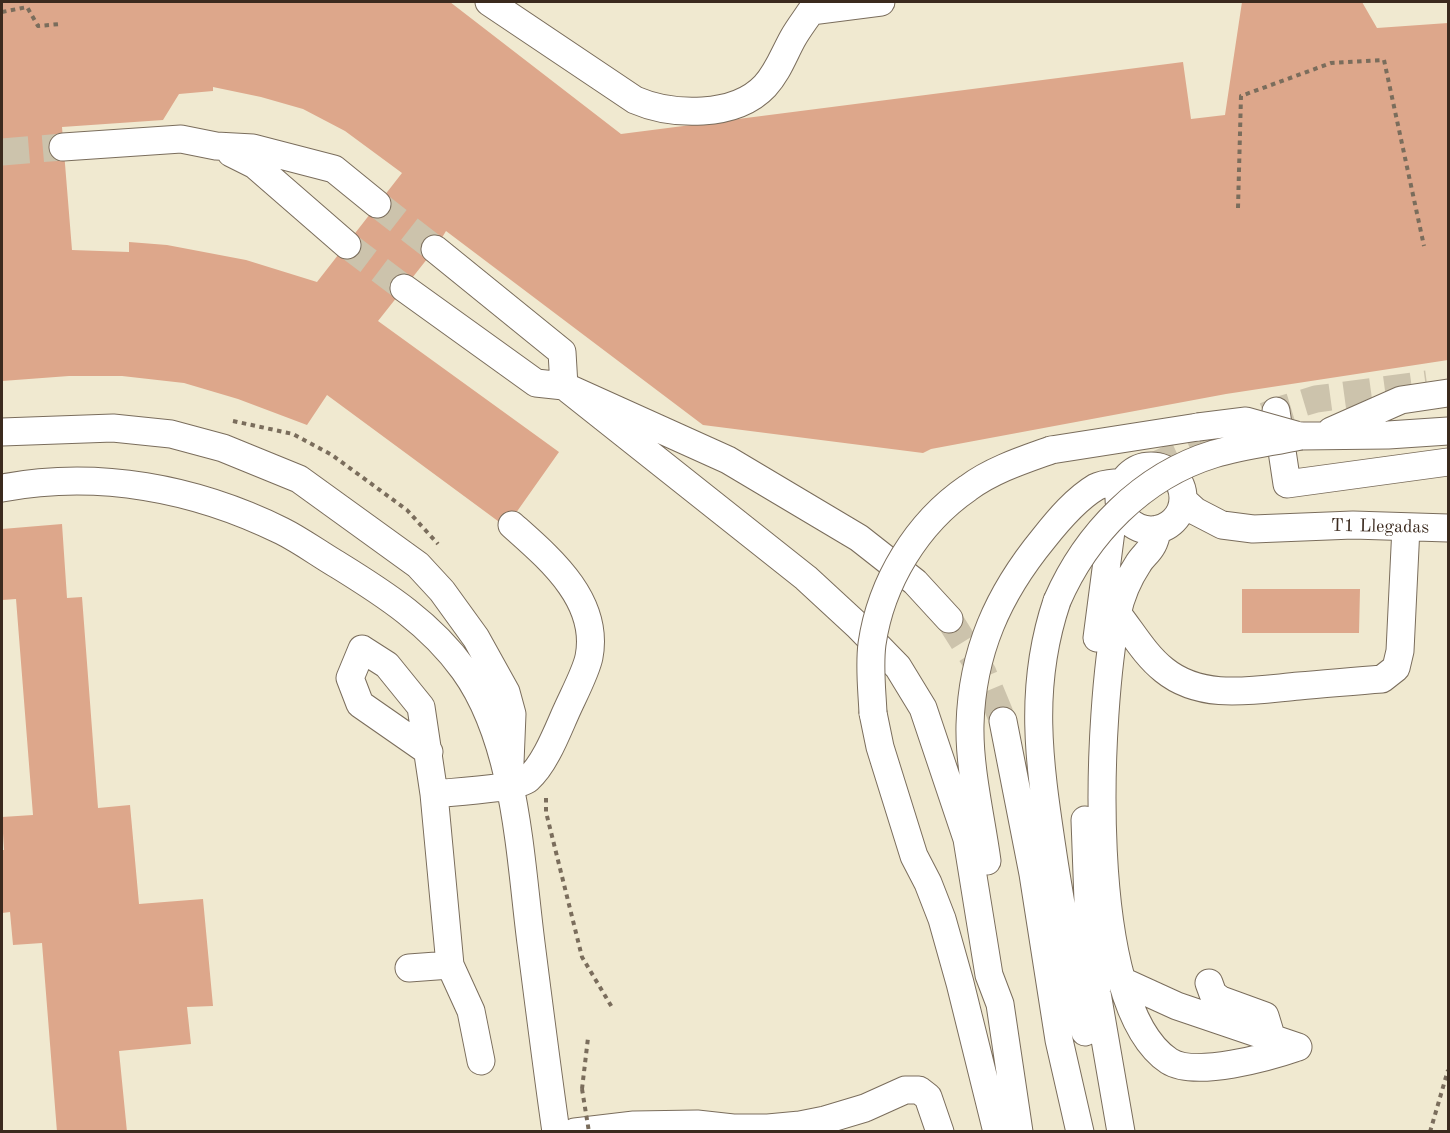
<!DOCTYPE html>
<style>
body{margin:0}
#map{position:relative;width:1450px;height:1133px;overflow:hidden;background:#f0e9d0;font-family:"Old Standard TT",serif}
canvas{display:block}
.frame{position:absolute;inset:0;border:3px solid #3b2a1e;pointer-events:none}
</style>
<div id="map">
<canvas width="1450" height="1133"></canvas>
<div class="frame"></div>
</div>
<script>
const c = document.querySelector('canvas').getContext('2d');
c.lineJoin = 'round';
function paint(path, color) { c.fillStyle = color; c.fill(path, 'evenodd'); }
function strokePath(path, color, width, dash) { c.strokeStyle = color; c.lineWidth = width; c.lineCap = dash ? 'butt' : 'round'; c.setLineDash(dash || []); c.stroke(path); }
function write(font, color, halo, rows, align = 'center') {
  c.font = font + ' "Old Standard TT",serif'; c.lineWidth = 4.5; c.setLineDash([]); c.textBaseline = 'middle'; c.strokeStyle = halo; c.fillStyle = color; for (const [text, x, y, turn = 0] of rows) {
    c.save(); c.translate(x, y); c.rotate((+turn || 0) * Math.PI / 180); c.textAlign = isNaN(turn) ? turn : align; if (halo) c.strokeText(text, 0, 0); c.fillText(text, 0, 0); c.restore();
  }
}
const building = new Path2D(`
 M2,2H450L621,134L1183,62L1191,119L1225,115L1242,2H1362L1377,28L1448,23V360L1226,394L931,449L923,453L703,425L446,231L435,249L378,321L559,452L506,527L327,395L307,425L238,399L184,383L122,376H69L2,381ZM213,87L261,97L303,109L345,131L402,173L317,282L246,260L167,245L129,242V252L72,250L62,127L163,120L179,94L213,91Z
 M62,524L67,598L82,597L98,808L130,805L139,904L203,899L213,1006L187,1007L191,1044L119,1051L127,1132H57L42,943L13,945L10,912L2,913V850H4L2,817L33,815L16,599L2,600V529Z
 M1242,589H1360L1359,633H1242Z`);
const minorTunnel = new Path2D(`
 M2,152L63,147
 M377,204L435,249
 M347,245L404,288
 M1153,466L1276,411L1316,399L1427,384
 M949,619L983,673L1003,721`);
const path = new Path2D(`
 M2,12L27,7L38,26L60,24
 M1238,208L1241,96L1331,63L1384,60L1424,246
 M233,421L293,434L332,455L407,510L438,544
 M546,798V812L582,957L613,1009
 M582,1089L588,1038
 M1430,1132L1448,1070`);
const minor = new Path2D(`
 M489,2L635,100C672,116 735,118 765,86C778,72 784,54 793,38C798,29 805,20 811,11L881,2
 M63,147L181,139L216,146L253,148L334,169L377,204
 M231,153L255,165L347,245
 M435,249L562,352L564,386L806,578L858,626L898,667L923,708L967,839L989,975L1000,1004L1019,1132
 M404,288L536,383L564,386L728,460L859,538L915,582L949,619
 M1276,411L1287,484L1448,462
 M1331,431L1401,400L1448,393
 M2,432L113,428L171,434L223,448L299,479L418,565L442,591L476,638L506,692L512,714L510,763
 M1300,436L1388,435L1448,431
 M1051,450L1198,427
 M1119 498a32 32 0 1 1 64 0a32 32 0 1 1-64 0Z
 M2,488C98,470 195,488 282,531C302,541 319,554 338,565C385,594 431,624 464,670C516,742 520,857 531,943C539,1006 547,1069 556,1132
 M1183,500L1195,511L1222,525L1253,529L1353,525L1448,528
 M1158,529C1156,535 1155,542 1152,546C1148,553 1142,557 1138,564C1128,579 1121,596 1117,614C1098,707 1082,1003 1169,1061C1195,1078 1269,1057 1298,1047
 M1057,601C1028,687 1039,761 1052,848C1061,910 1073,971 1085,1032
 M1117,613C1132,632 1145,655 1164,670C1202,701 1254,690 1299,686C1326,684 1354,681 1382,679L1396,668L1400,651L1406,527
 M1097,638L1111,531L1121,511
 M873,713L880,747L914,856L928,883L942,919L960,983L997,1132
 M1003,721L1033,874L1059,1040L1080,1132
 M429,752L360,704L350,678L362,649L387,665L421,707L434,794L450,965L471,1011L481,1061
 M434,794C451,792 517,789 528,779C545,764 557,732 566,712C573,696 586,672 589,657C600,600 549,558 512,525
 M1085,820L1089,928L1097,993L1121,1132
 M987,861C981,817 969,768 970,725C972,652 998,594 1044,538C1059,519 1076,499 1096,487C1103,483 1115,483 1123,482
 M409,968L450,965
 M1120,980L1177,1006L1298,1047
 M1209,983L1213,994L1221,1000L1265,1016L1272,1039
 M575,1132L634,1125L697,1124L733,1128H768L800,1125L825,1120L865,1108L905,1090H919L928,1097L940,1132`);
const pathBridge = new Path2D(`
 M582,1089L589,1132`);
const minorBridge = new Path2D(`
 M1198,427L1246,421L1296,435
 M1057,601C1086,534 1142,476 1214,454C1242,446 1272,442 1300,436
 M873,713C872,690 869,667 872,644C881,582 917,523 968,488C992,470 1023,460 1051,450`);
const streetNames = [
 ["T1 Llegadas",1380,527,1]
];
paint(building, '#dda78b');
strokePath(minorTunnel, '#ccc3ac', 27, [27, 14]);
strokePath(minor, '#7a6d5c', 29);
strokePath(path, '#7a6d5c', 4, [4.5, 4.5]);
strokePath(minor, '#fff', 27);
strokePath(minorBridge, '#7a6d5c', 29, []);
strokePath(pathBridge, '#7a6d5c', 4, [4.5, 4.5]);
strokePath(minorBridge, '#fff', 27);
write('18px', '#3b2a1e', '#fff', streetNames);
</script>
